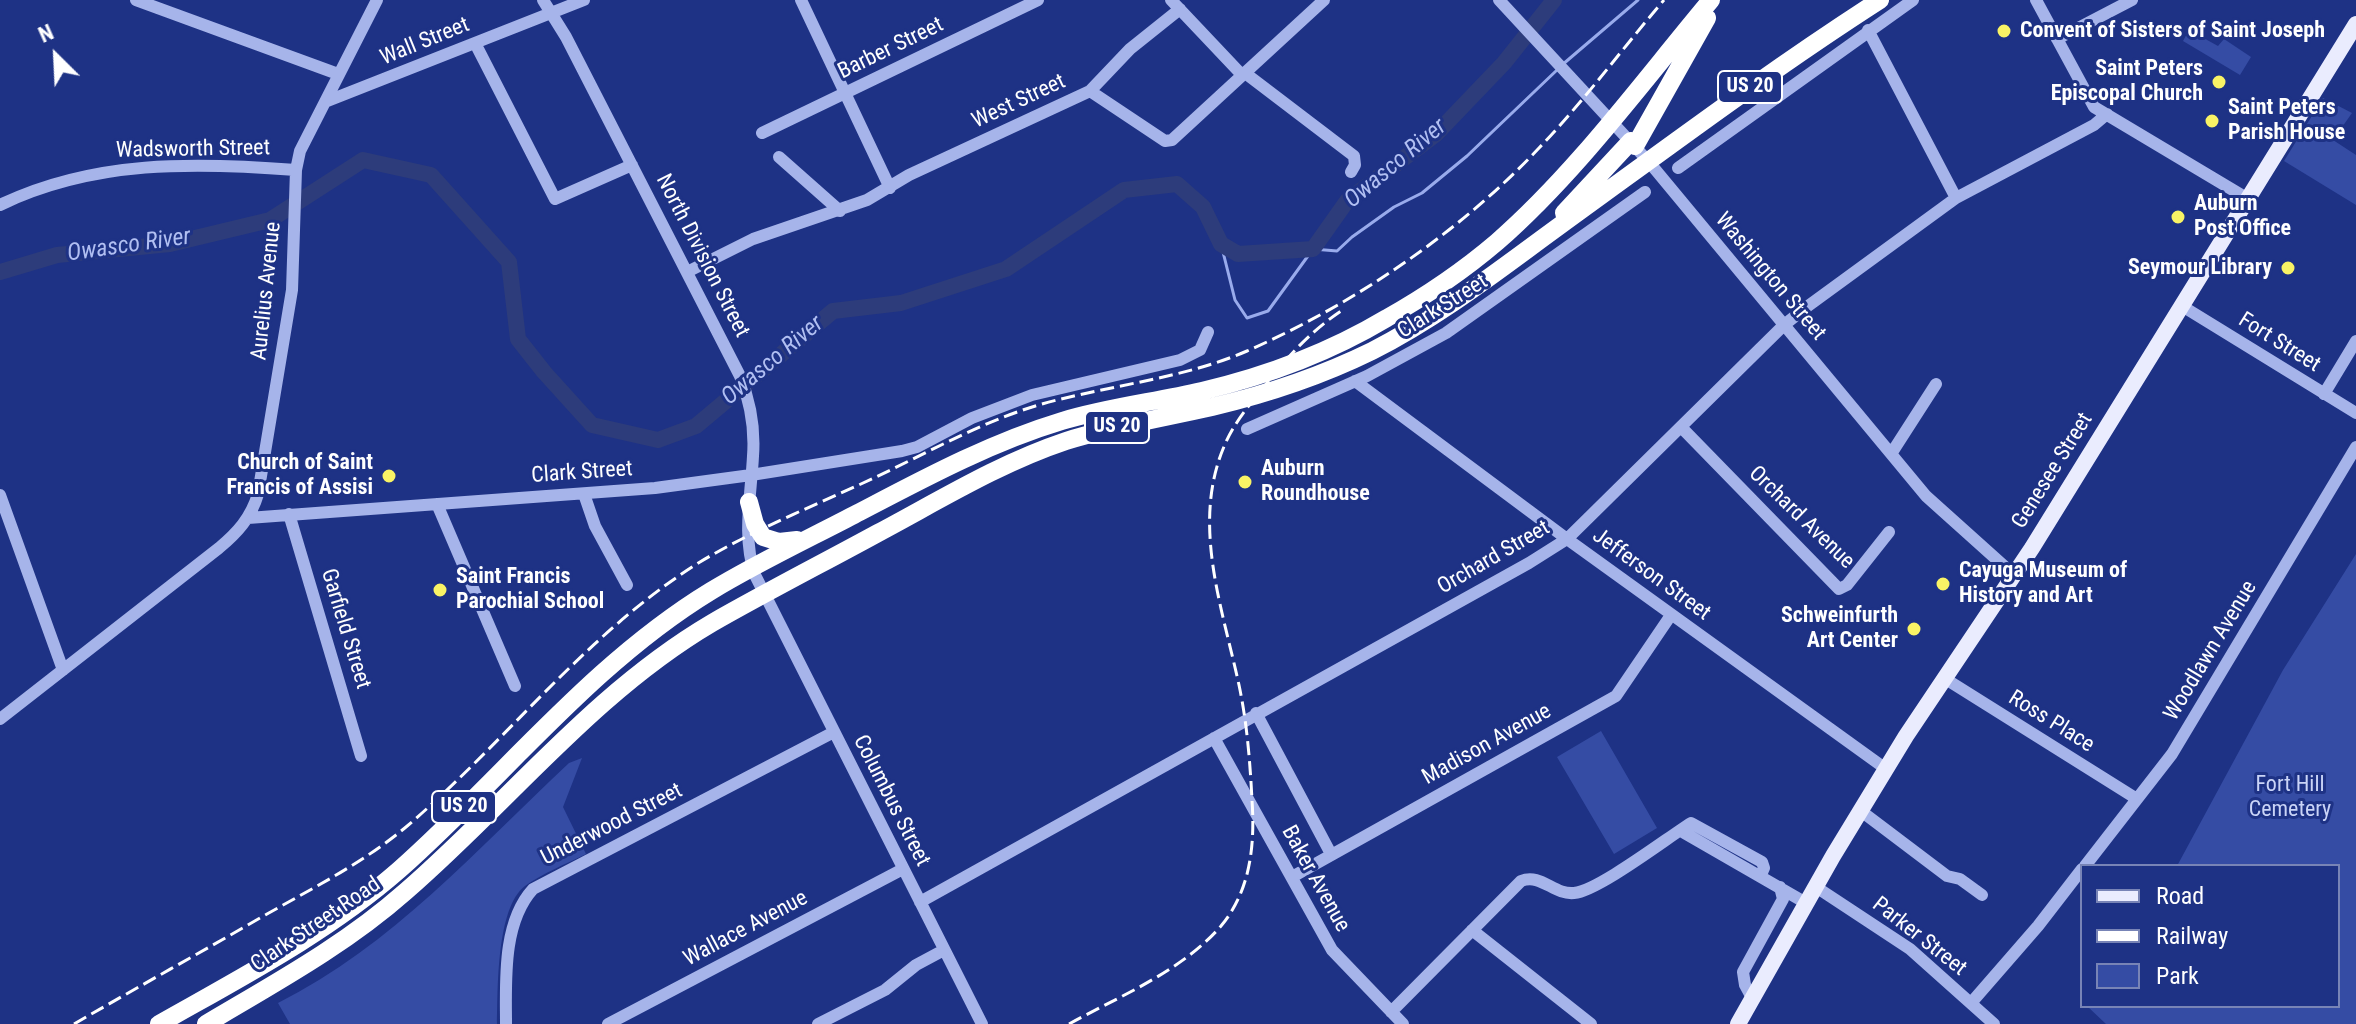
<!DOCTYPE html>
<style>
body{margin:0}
#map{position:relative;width:2356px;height:1024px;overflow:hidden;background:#1e3285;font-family:"Roboto Condensed",sans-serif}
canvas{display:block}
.legend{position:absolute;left:2080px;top:864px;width:260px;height:144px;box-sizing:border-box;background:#1e3285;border:2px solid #7884b6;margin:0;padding:10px 14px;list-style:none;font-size:24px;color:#fff}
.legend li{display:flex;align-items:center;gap:16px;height:40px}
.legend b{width:40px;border:2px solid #7884b6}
.north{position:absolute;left:16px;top:16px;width:80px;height:80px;-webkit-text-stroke:6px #1e3285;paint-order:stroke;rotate:336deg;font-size:22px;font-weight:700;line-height:32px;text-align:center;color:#fff}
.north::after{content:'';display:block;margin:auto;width:28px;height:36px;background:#fff;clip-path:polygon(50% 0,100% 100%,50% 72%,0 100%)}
</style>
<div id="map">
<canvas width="2356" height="1024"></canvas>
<ul class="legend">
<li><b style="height:10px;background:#eaecfe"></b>Road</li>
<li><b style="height:10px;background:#fff"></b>Railway</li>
<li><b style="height:22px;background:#354ca4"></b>Park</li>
</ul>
<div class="north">N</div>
</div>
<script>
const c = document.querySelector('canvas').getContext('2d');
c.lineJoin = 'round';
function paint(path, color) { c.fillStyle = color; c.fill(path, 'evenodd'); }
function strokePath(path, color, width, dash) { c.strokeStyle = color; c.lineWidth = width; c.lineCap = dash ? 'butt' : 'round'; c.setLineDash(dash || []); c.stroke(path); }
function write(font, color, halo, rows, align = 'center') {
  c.font = font + ' "Roboto Condensed",sans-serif'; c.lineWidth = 6; c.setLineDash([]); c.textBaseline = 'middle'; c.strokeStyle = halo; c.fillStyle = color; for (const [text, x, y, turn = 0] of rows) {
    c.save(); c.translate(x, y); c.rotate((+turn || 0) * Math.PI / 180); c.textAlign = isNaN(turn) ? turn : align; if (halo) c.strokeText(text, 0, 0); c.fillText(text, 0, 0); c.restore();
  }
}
const green = new Path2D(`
 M2189,30L2218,46L2224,39L2251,57L2240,75L2183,41Z
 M2323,98L2352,113L2333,140L2356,155V205L2284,161Z
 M2356,554V1024H2106L2087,1006H2338V866H2177L2283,670Z
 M1601,731L1657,828L1614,854L1557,757Z
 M582,758L563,807L586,854C566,864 543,873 525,886C496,908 498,990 497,1024H290L278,1003C392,946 477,849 569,763Z`);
const stream = new Path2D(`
 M1562,65L1638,0
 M1221,244L1235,300L1247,318L1268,311L1313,249L1337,251L1352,237L1394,207L1422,193L1467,156L1557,70`);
const river = new Path2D(`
 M0,272L57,255L170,244L270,220L363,160L431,175L509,262L518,339L544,372L592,425L658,440L696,426L833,311L901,303L1006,269L1124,190L1177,184L1203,207L1221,244L1238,254L1313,249L1347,201L1436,134L1504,63L1554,0`);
const minor = new Path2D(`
 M136,0L338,74
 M543,0L566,37L740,376C750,401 755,429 753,456C751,496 742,537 755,575L982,1024
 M801,0L890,188
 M1171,0L1242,75
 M1499,0L1649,162L1926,496L2014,575
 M2036,0L2094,107L2248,199
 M1868,30L1956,198
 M2057,39L2132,0
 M475,43L555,199L632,165
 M1245,73L1354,156L1355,165L1351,172
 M1090,91L1130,49L1180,9
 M325,102L584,0
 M762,133L1038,0
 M779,157L840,211
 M1678,168L1913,0
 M0,205C93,160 195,162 296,170
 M687,272L753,239L867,200L909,175L1090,91L1165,141L1172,140L1324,0
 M2182,306L2356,413
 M1355,381L1567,539L1886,769
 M2324,394L2356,341
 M1681,427L1839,589L1847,585L1889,532
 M1247,429L1367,376L1446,333L1645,192
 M1891,454L1936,384
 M584,494L595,526L627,585
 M0,495L63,670
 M437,504L515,686
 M289,514L361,756
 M248,518L655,488L751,475L902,451L917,447L972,418L1032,395L1180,360L1200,350L1208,332
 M1944,678L2137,799
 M1256,713L1331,854
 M0,719L219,548C237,533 251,518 258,494L292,290L296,170L300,151L377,0
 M1214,738L1332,950L1403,1024
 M1861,811L1947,876L1960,879L1982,895
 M1681,831L1806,903
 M2085,866L2172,754L2356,447
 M1292,877L1616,696L1671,615
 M1816,887L1910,949L1994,1024
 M920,902L1529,563L1567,539L1784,325L1808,306L1956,198L2094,125L2107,114
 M1472,930L1591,1024
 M1752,998L1745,985L1743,972L1783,899L1780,887
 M1971,1003L2038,926L2082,869
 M1391,1012L1521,881C1541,873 1554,895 1574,893C1598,891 1667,838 1691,823L1762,862L1764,868L1761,875
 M506,1024C506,982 502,923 533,889L834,732
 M608,1024L903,869
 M818,1024L885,990L916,965L944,950`);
const major = new Path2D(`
 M1738,1024L1833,856L1906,736L2032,548L2356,24`);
const highway = new Path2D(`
 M1635,146L1707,18
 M1564,213L1631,141
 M749,502L755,524L763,537L779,542L797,540
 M159,1024C242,977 327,933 399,870C503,778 591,664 711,591C757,563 806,540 854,515C921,480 989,443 1062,421C1108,407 1155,402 1202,391C1266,376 1330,352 1387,318C1426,296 1463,271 1497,242C1577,172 1643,81 1711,0
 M206,1024C275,983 345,945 405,892C508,803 593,693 712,623C766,592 823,563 878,533C940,500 1000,463 1066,441C1114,426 1163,418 1212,407C1267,394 1321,376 1372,351C1441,316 1500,269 1562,224C1667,148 1771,70 1880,0`);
const rail = new Path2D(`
 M74,1024C138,987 203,951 267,914C315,887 364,862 406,827C507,741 586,633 700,562C755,529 816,505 874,478C929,452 983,421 1042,404C1110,385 1182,379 1247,351C1354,304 1460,232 1539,148C1584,101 1622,49 1664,0
 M1069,1024C1120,996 1182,971 1221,926C1251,890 1255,844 1252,800C1250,761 1247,723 1239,685C1222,606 1190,521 1226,442C1235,422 1250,404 1264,387C1286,358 1311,331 1341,311`);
const markers = [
 [2004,31,8,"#f9f365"],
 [2219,82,8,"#f9f365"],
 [2212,121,8,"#f9f365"],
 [2178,217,8,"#f9f365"],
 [2288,268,8,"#f9f365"],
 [389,476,8,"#f9f365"],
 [1245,482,8,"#f9f365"],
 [1943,584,8,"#f9f365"],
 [440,590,8,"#f9f365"],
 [1914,629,8,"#f9f365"]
];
const shields = [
 [1750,87,64],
 [1117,427,64],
 [464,807,64]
];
const shieldNames = [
 ["US 20",1750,87],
 ["US 20",1117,427],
 ["US 20",464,807]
];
const poiNames = [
 ["Convent of Sisters of Saint Joseph",2020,31],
 ["Saint Peters",2203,69,"right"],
 ["Episcopal Church",2203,94,"right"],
 ["Saint Peters",2228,108],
 ["Parish House",2228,133],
 ["Auburn",2194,204],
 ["Post Office",2194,229],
 ["Seymour Library",2272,268,"right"],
 ["Church of Saint",373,463,"right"],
 ["Francis of Assisi",373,488,"right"],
 ["Auburn",1261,469],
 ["Roundhouse",1261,494],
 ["Cayuga Museum of",1959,571],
 ["History and Art",1959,596],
 ["Saint Francis",456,577],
 ["Parochial School",456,602],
 ["Schweinfurth",1898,616,"right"],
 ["Art Center",1898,641,"right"]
];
const streetNames = [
 ["Wall Street",425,42,-22],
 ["Barber Street",891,49,-26],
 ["West Street",1019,102,-25],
 ["Wadsworth Street",193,150,-1],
 ["North Division Street",702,256,63],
 ["Washington Street",1770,277,50],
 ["Aurelius Avenue",267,291,-84],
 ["Clark Street",1443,307,-32],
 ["Fort Street",2279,343,32],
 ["Genesee Street",2053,471,-58],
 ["Clark Street",582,473,-4],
 ["Orchard Avenue",1801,518,44],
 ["Orchard Street",1494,558,-30],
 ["Jefferson Street",1651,575,36],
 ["Garfield Street",345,629,73],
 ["Woodlawn Avenue",2211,651,-59],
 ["Ross Place",2051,722,32],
 ["Madison Avenue",1487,745,-29],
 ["Columbus Street",891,801,63],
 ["Underwood Street",612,825,-27],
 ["Baker Avenue",1315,879,61],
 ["Clark Street Road",316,925,-34],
 ["Wallace Avenue",746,929,-28],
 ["Parker Street",1919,937,38]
];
const parkNames = [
 ["Fort Hill",2290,785],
 ["Cemetery",2290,810]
];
const waterNames = [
 ["Owasco River",1396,164,-40],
 ["Owasco River",129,246,-8],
 ["Owasco River",773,361,-40]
];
paint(green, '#354ca4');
strokePath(stream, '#99abec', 3);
strokePath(river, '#2d3c7b', 16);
strokePath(minor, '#a6b4ea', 12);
strokePath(major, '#eaecfe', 16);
strokePath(highway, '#fff', 18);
strokePath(rail, '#fff', 3, [14, 6]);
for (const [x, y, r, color] of markers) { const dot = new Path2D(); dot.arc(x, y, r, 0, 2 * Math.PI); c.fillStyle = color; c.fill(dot); strokePath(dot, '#1e3285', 3); }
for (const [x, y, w] of shields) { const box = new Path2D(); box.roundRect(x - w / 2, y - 16, w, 32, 6); c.fillStyle = '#1e3285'; c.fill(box); strokePath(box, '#fff', 2); }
write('bold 20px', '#fff', null, shieldNames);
write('bold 22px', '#fff', '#1e3285', poiNames, 'left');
write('22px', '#fff', '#1e3285', streetNames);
write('22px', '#cad4f7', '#1e3285', parkNames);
write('italic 24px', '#b1bff2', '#1e3285', waterNames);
</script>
